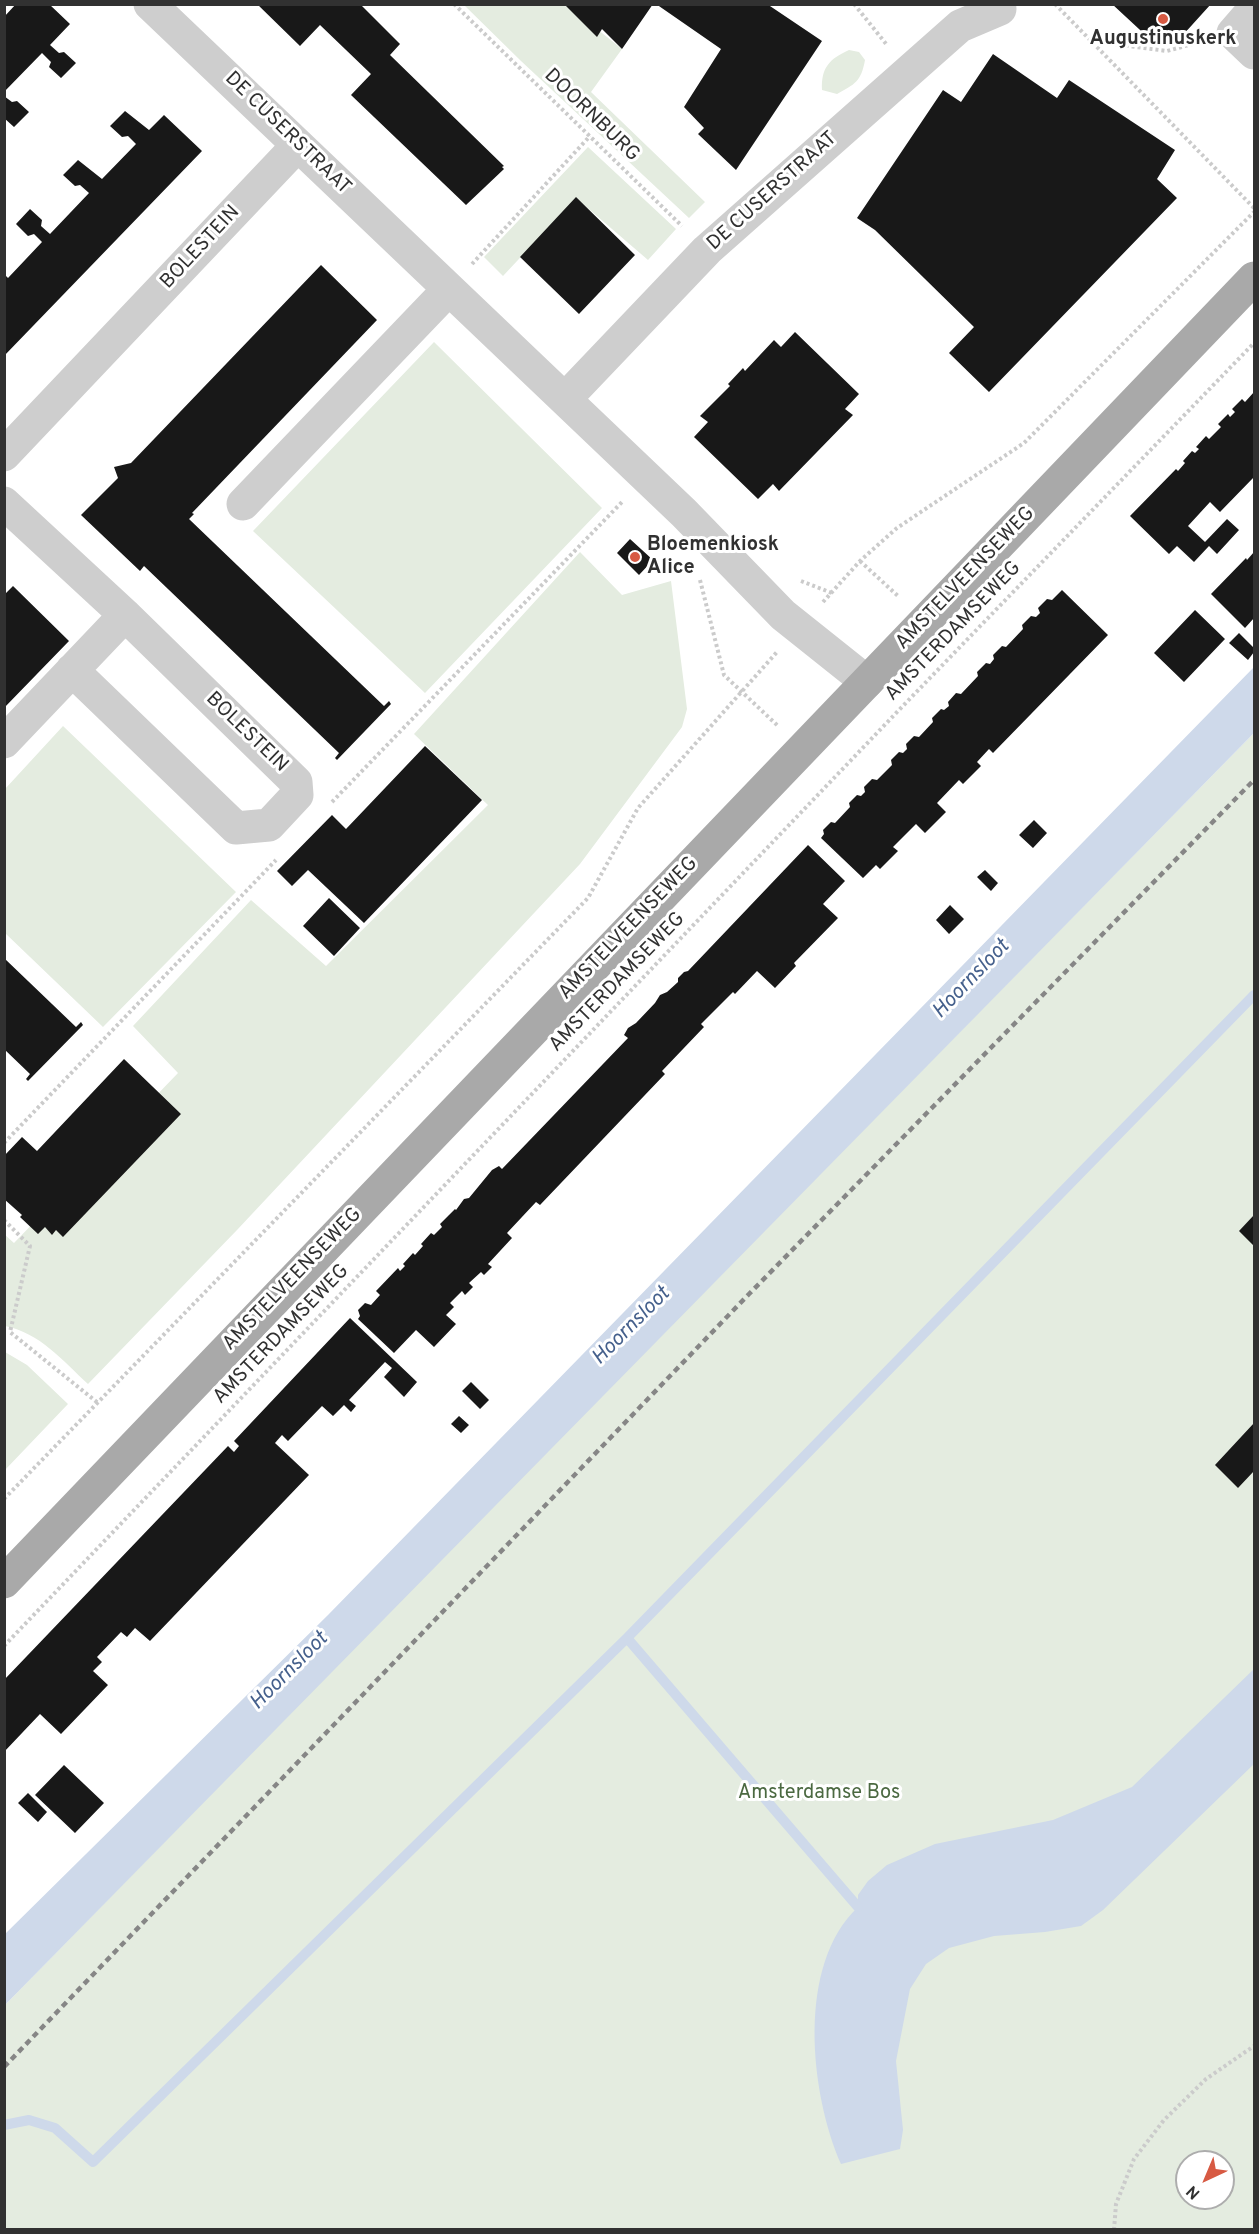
<!DOCTYPE html>
<style>
body{margin:0}
#map{position:relative;width:1259px;height:2234px;overflow:hidden;background:#fff;font-family:Overpass,sans-serif}
canvas{display:block}
.frame{position:absolute;inset:0;border:6px solid #313131;pointer-events:none}
.north{position:absolute;left:1175px;top:2150px;width:60px;height:60px;box-sizing:border-box;background:#fff;border:2px solid #adadad;border-radius:50%;rotate:224deg;font-size:16px;font-weight:700;line-height:24px;text-align:center;color:#313131}
.north::after{content:'';display:block;margin:auto;width:21px;height:27px;background:#d75a43;clip-path:polygon(50% 0,100% 100%,50% 72%,0 100%)}
</style>
<div id="map">
<canvas width="1259" height="2234"></canvas>
<div class="frame"></div>
<div class="north">N</div>
</div>
<script>
const c = document.querySelector('canvas').getContext('2d');
c.lineJoin = 'round';
function paint(path, color) { c.fillStyle = color; c.fill(path, 'evenodd'); }
function strokePath(path, color, width, dash) { c.strokeStyle = color; c.lineWidth = width; c.lineCap = dash ? 'butt' : 'round'; c.setLineDash(dash || []); c.stroke(path); }
function write(font, color, halo, rows, align = 'center') {
  c.font = font + ' Overpass,sans-serif'; c.lineWidth = 6; c.setLineDash([]); c.textBaseline = 'middle'; c.strokeStyle = halo; c.fillStyle = color; for (const [text, x, y, turn = 0] of rows) {
    c.save(); c.translate(x, y); c.rotate((+turn || 0) * Math.PI / 180); c.textAlign = isNaN(turn) ? turn : align; if (halo) c.strokeText(text, 0, 0); c.fillText(text, 0, 0); c.restore();
  }
}
const green = new Path2D(`
 M464,5H567L622,49L591,92L705,202L689,218L521,61Z
 M849,50L859,52L865,60C861,82 855,84 837,94L822,90C821,68 829,59 849,50Z
 M588,147L676,229L648,260L576,198L503,276L484,257Z
 M434,342L602,508L425,693L253,531Z
 M580,552L622,595L671,581L687,709L682,727L580,864L237,1230L88,1384C62,1360 40,1333 5,1326L4,1234L14,1243L178,1073L133,1026L251,900L326,966L488,805L414,734Z
 M63,726L236,892L103,1027L5,933V789Z
 M1254,733V2229H5L4,2006L423,1577ZM1187,2162H1223V2198H1187Z
 M5,1352L27,1365L68,1404L5,1470Z`);
const water = new Path2D(`
 M1254,667V733L5,2005V1934L328,1615Z
 M1254,1669V1764L1103,1910L1081,1926L1045,1932L994,1936L949,1948L926,1964L910,1989L896,2061L903,2130L900,2149L841,2164C810,2093 796,1965 858,1907V1895L868,1881L887,1865L935,1844L1053,1820L1132,1787Z`);
const stream = new Path2D(`
 M627,1638L858,1907
 M4,2125L29,2120L55,2128L93,2162L627,1638L1254,995`);
const building = new Path2D(`
 M16,4H49L70,24L50,45L59,53L64,52L76,63L61,78L49,67L51,62L42,53L4,92V17Z
 M257,4H336L338,6L340,4H360L400,44L390,55L504,166L502,167L504,169L466,205L351,95L371,74L320,25L300,46Z
 M564,4H653L622,49L602,29L597,37Z
 M656,4H767L822,41L736,170L698,134L704,128L684,107L721,49Z
 M1112,4H1211L1173,46L1160,34L1153,42Z
 M993,54L1057,98L1069,80L1175,150L1157,179L1177,198L989,392L949,353L974,327L875,230L857,218L943,90L961,102Z
 M4,96L12,102L17,101L29,112L14,127L4,118Z
 M125,111L149,130L164,115L202,151L4,356V274L8,278L42,242L34,234L28,236L16,224L30,209L42,220L41,226L50,234L89,193L80,185L75,186L63,175L78,160L102,179L136,144L128,136L122,137L110,126Z
 M576,197L635,255L579,314L520,257Z
 M321,265L377,320L192,513L194,514L189,519L384,706L389,701L391,704L337,760L335,758L339,753L144,566L140,571L81,515L118,478L114,467L131,463Z
 M795,332L859,394L845,409L853,415L779,491L773,484L758,499L694,437L708,422L700,416L730,386L728,384L743,368L745,371L774,340L781,347Z
 M1254,392V477L1220,512L1210,502L1188,526L1205,542L1227,519L1239,530L1217,554L1209,546L1194,562L1177,546L1169,554L1130,516L1176,469L1178,471L1185,463L1183,461L1192,451L1195,453L1199,449L1196,447L1206,436L1209,439L1221,427L1218,424L1228,414L1230,417L1235,412L1232,409L1242,399L1245,402Z
 M630,539L653,560L639,575L617,553Z
 M1254,552V618L1245,628L1211,594L1246,558L1247,560Z
 M13,586L69,641L4,708V595Z
 M1062,590L1108,635L993,753L989,749L977,762L981,766L963,784L959,780L937,803L946,812L925,833L916,824L893,847L898,851L880,869L876,865L863,878L821,838L824,834L823,830L831,822L835,823L850,807L849,803L857,795L861,796L865,792L864,787L872,779L877,780L892,765L891,760L899,752L903,753L907,749L906,744L914,736L919,737L933,722L932,718L941,709L944,710L949,706L948,702L956,693L961,694L978,676L977,672L986,663L990,664L994,659L993,655L1002,646L1006,647L1023,629L1022,625L1031,616L1036,617L1040,613L1038,608L1047,599L1052,600Z
 M1195,610L1225,639L1184,682L1154,653Z
 M1239,633L1254,648V652L1248,660L1229,643Z
 M425,746L482,800L364,923L308,870L292,886L277,871L332,815L346,829Z
 M1034,820L1047,833L1033,848L1019,835Z
 M808,845L845,881L823,904L838,918L794,963L796,966L775,988L757,971L735,994L733,992L701,1024L704,1027L662,1071L665,1074L540,1205L536,1202L507,1233L512,1238L488,1264L492,1267L484,1275L481,1272L469,1283L473,1287L465,1295L462,1291L450,1303L454,1307L446,1315L456,1324L434,1347L416,1330L394,1353L358,1319L360,1316L358,1310L365,1303L371,1305L380,1295L376,1291L398,1268L400,1271L405,1266L403,1264L413,1253L415,1255L423,1246L421,1244L431,1233L434,1235L442,1227L440,1224L455,1209L456,1210L464,1199L469,1198L492,1170L499,1166L502,1169L628,1038L624,1035L628,1028L636,1023L655,1003L660,995L667,992L678,982V978L684,972L688,971Z
 M985,870L998,883L991,891L977,877Z
 M329,898L360,928L334,956L303,926Z
 M950,905L964,919L949,934L936,920Z
 M4,958L76,1027L81,1022L83,1025L28,1081L26,1079L30,1074L4,1049Z
 M124,1059L181,1114L63,1237L56,1230L52,1235L45,1227L38,1234L20,1217L22,1215L4,1199V1156L22,1137L37,1151Z
 M1254,1215V1246L1239,1231Z
 M350,1318L417,1382L404,1397L384,1377L392,1368L385,1362L349,1400L356,1406L351,1412L344,1405L333,1416L322,1406L288,1441L282,1435L275,1443L309,1475L150,1641L135,1628L127,1637L121,1632L97,1657L102,1662L93,1671L108,1685L61,1734L40,1714L4,1752V1680L228,1446L234,1452L239,1446L234,1441Z
 M471,1382L489,1400L480,1409L462,1391Z
 M459,1416L469,1425L461,1433L451,1424Z
 M1254,1423V1471L1238,1488L1215,1465Z
 M64,1765L104,1803L75,1833L35,1795Z
 M28,1793L47,1812L38,1822L18,1803Z`);
const path = new Path2D(`
 M454,4L682,226
 M854,4L887,45
 M1055,4L1254,208
 M1090,41L1167,51L1200,42
 M472,264L590,136
 M860,561L899,597
 M700,580L724,675L778,726
 M801,581L832,593
 M823,602L860,561L897,528L1024,443L1254,212
 M332,802L623,501
 M4,1143L276,860
 M4,1220L30,1246L10,1332L98,1403
 M4,1499L588,898L638,808L777,652
 M4,1646L899,710L1254,343
 M1114,2230L1116,2204L1134,2159L1164,2120L1206,2079L1254,2046`);
const minor = new Path2D(`
 M150,4L684,513L783,615L867,682
 M1254,9L1233,33L1254,53
 M565,399L707,250L960,26L1000,9
 M4,455L298,145
 M4,503L125,615L296,782L297,795L269,825L236,828L72,670
 M243,504L449,289
 M4,742L125,615`);
const major = new Path2D(`
 M4,1582L1254,278`);
const rail = new Path2D(`
 M4,2067L749,1294L1254,780`);
const markers = [
 [1163,19,6,"#d75a43"],
 [635,557,6,"#d75a43"]
];
const poiNames = [
 ["Augustinuskerk",1163,40],
 ["Bloemenkiosk",647,546,"left"],
 ["Alice",647,569,"left"]
];
const streetNames = [
 ["DOORNBURG",591,116,44],
 ["DE CUSERSTRAAT",287,134,44],
 ["DE CUSERSTRAAT",773,192,-42],
 ["BOLESTEIN",201,248,-47],
 ["AMSTELVEENSEWEG",966,579,-46],
 ["AMSTERDAMSEWEG",954,632,-46],
 ["BOLESTEIN",246,733,44],
 ["AMSTELVEENSEWEG",629,929,-46],
 ["AMSTERDAMSEWEG",618,983,-46],
 ["AMSTELVEENSEWEG",293,1280,-46],
 ["AMSTERDAMSEWEG",282,1335,-46]
];
const parkNames = [
 ["Amsterdamse Bos",819,1794]
];
const waterNames = [
 ["Hoornsloot",972,980,-46],
 ["Hoornsloot",632,1327,-45],
 ["Hoornsloot",290,1672,-45]
];
paint(green, '#e4ece0');
paint(water, '#ced9ea');
strokePath(stream, '#ced9ea', 10);
paint(building, '#181818');
strokePath(path, '#cbcbcb', 4, [3, 3]);
strokePath(minor, '#cecece', 33);
strokePath(major, '#a9a9a9', 33);
strokePath(rail, '#868686', 4.5, [6, 4.5]);
for (const [x, y, r, color] of markers) { const dot = new Path2D(); dot.arc(x, y, r, 0, 2 * Math.PI); c.fillStyle = color; c.fill(dot); strokePath(dot, '#fff', 2); }
write('bold 20px', '#313131', '#fff', poiNames);
write('20px', '#313131', '#fff', streetNames);
write('20px', '#4b6941', '#fff', parkNames);
write('italic 21px', '#45608c', '#fff', waterNames);
</script>
